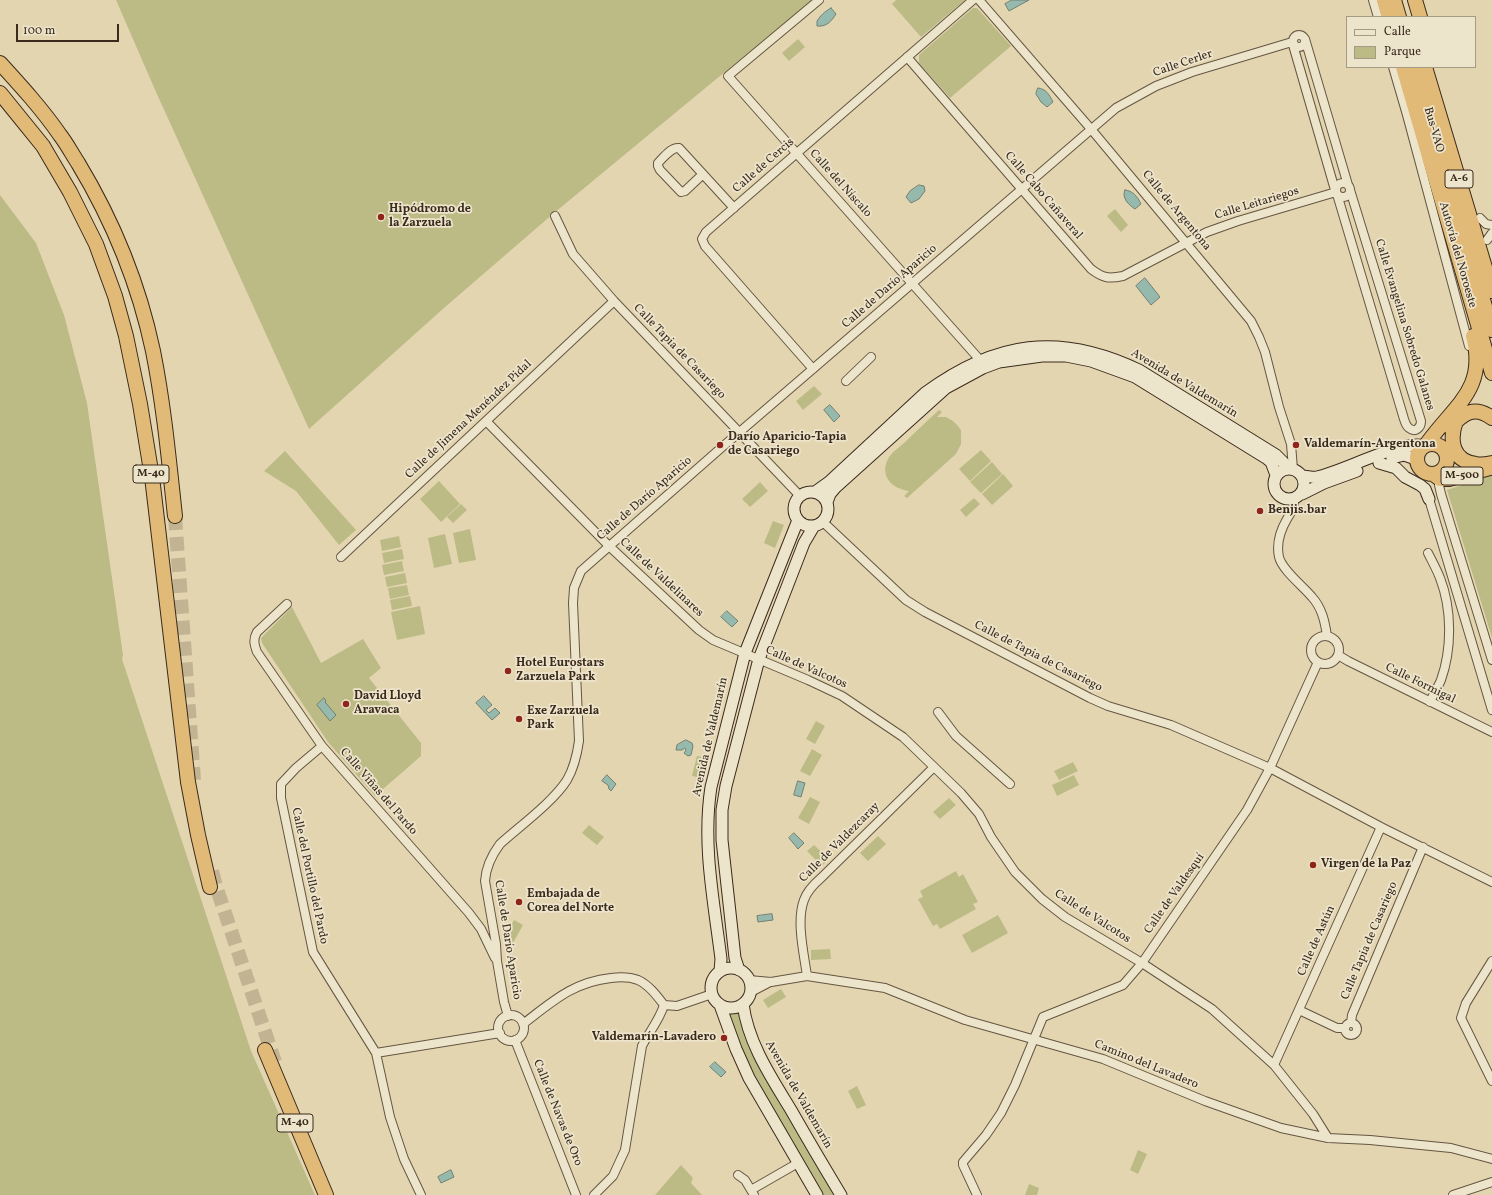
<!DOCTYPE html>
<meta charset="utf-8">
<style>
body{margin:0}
#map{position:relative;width:1492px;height:1195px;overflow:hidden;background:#e4d5b1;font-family:Vollkorn,serif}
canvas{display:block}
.legend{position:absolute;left:1346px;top:16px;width:130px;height:52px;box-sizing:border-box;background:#ede4cc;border:1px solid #a59a86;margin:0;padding:5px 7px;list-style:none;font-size:12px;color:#3a2b1c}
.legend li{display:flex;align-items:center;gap:8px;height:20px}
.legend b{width:20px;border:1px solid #a59a86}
.scale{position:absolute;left:16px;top:24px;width:103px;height:18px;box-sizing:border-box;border:2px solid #3a2b1c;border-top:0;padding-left:5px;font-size:12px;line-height:14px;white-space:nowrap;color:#3a2b1c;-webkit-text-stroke:3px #ede4cc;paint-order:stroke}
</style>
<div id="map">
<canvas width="1492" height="1195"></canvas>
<ul class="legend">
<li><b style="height:5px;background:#ede4cc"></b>Calle</li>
<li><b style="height:11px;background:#bcbb86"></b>Parque</li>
</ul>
<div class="scale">100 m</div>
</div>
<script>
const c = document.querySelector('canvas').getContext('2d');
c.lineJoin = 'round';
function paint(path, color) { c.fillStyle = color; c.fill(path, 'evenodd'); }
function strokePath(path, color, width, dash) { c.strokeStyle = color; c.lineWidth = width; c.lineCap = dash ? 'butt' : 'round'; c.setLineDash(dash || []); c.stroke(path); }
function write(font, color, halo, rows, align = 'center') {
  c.font = font + ' Vollkorn,serif'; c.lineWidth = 3.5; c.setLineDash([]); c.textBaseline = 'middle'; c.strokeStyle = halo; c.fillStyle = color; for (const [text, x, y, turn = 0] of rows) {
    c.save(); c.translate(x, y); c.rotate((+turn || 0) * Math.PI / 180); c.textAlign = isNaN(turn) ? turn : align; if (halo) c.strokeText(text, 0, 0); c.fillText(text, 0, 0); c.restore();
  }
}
const green = new Path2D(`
 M116,0H812L554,213L444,308L309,429L156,92Z
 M896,0H965L921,37L892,4Z
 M973,8H977L1011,46L950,98L919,63V55Z
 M798,39L805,47L789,61L782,53Z
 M0,195L36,243L64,315L87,403L123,655L122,659L251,1051L315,1195H0Z
 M1115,209L1128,225L1121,232L1107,216Z
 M814,386L822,394L803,410L796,401Z
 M939,410L942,412L937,417H946L953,421L957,425L961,430V444L956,454L907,498L904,496L909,491C893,489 879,477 888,459C891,453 898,448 903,444C915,432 927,421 939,410Z
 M981,450L991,461L970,481L959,469Z
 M285,451L356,530L339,545L296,491L264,471Z
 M992,462L1002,474L981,493L970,482Z
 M1003,474L1013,486L992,505L982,494Z
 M1492,475V638L1447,490Z
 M439,481L460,504L441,522L420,499Z
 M760,482L768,491L750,507L742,499Z
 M974,498L980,504L966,517L960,510Z
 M461,504L467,510L453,523L447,517Z
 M773,521L784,525L775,548L764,543Z
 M470,529L476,560L459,563L453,533Z
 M445,534L452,564L434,568L428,538Z
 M399,536L401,547L382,551L380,540Z
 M402,549L404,559L384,563L382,553Z
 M402,561L404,571L384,575L382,565Z
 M405,573L407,583L387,587L385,577Z
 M407,585L409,595L390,599L388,588Z
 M410,596L412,606L392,610L390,600Z
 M420,606L425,634L397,640L391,612Z
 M292,607L321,663L363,639L381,668L369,678L421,743V756L375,796L328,742L262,643L261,638Z
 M816,721L825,726L815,744L806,739Z
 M812,749L822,755L810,776L800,771Z
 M697,756L707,758L702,778L692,776Z
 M1073,762L1078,771L1059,780L1054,771Z
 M1074,775L1079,785L1057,796L1052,785Z
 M810,797L820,802L809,824L798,818Z
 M949,798L956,805L940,819L933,812Z
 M589,825L604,837L597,845L582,833Z
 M878,836L886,844L868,861L860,853Z
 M814,845L829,859L822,866L807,851Z
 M956,871L959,877L963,874L978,902L973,904L976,909L940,929L937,924L933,926L918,899L923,897L920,891Z
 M998,915L1008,933L972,953L962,935Z
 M514,920L523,925L513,943L504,937Z
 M830,949L831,959L811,960V950Z
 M781,989L786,997L768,1008L763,1000Z
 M737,1009L743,1027L835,1195H824L819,1189C787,1133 746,1074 728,1012Z
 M857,1086L866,1105L857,1109L848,1091Z
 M1138,1150L1147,1154L1138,1174L1130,1170Z
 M681,1165L693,1178L691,1183L702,1195H655Z
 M1029,1184L1039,1188L1037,1195H1025Z`);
const water = new Path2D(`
 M1012,0H1029L1009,11L1005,4Z
 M831,8L836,14C831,22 826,27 817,26V21C821,15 824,12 831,8Z
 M1038,88C1046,89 1049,94 1053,102L1047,107L1041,102L1036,94Z
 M919,185L924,186L925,191L919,199L911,203L906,197L910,191Z
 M1125,190C1133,191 1137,196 1141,204L1135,209C1129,205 1121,198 1125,190Z
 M1145,278L1160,297L1151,305L1136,286Z
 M830,405L840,416L834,422L824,410Z
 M727,611L738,621L732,627L721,617Z
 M484,696L492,705L486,710L489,713L495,708L500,713L492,720L476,703Z
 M324,698L326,701L325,702L336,715L330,721L317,705Z
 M686,740L692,743L693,746L691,755L688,756L684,753L686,750L685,748L682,750H676L677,745Z
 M607,775L616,784L611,791L609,789L608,785L602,781Z
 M798,781L805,783L801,797L794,795Z
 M794,833L804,843L798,849L789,838Z
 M772,914L773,920L758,922L757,916Z
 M715,1062L726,1072L721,1077L710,1067Z
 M451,1170L454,1177L441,1183L438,1177Z`);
const highwayTunnel = new Path2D(`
 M175,516L194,780
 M212,871L216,886L275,1062`);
const street = new Path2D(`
 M819,0L728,76L980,360
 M979,0L1091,129L1251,321L1259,337L1265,352L1279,407L1291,444L1293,469
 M1373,0L1378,17
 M1293 41a6 6 0 1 1 12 0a6 6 0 1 1-12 0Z
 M1305,39L1348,185
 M1293,45L1335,190
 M907,57L1091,269C1103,278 1108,279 1123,276L1207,232L1238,221L1336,192
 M1393,67L1407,115L1469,346
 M703,174L685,191L681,192L660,170L658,166V163C664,157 671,147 679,148L734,208
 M1336 190a7 7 0 1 1 14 0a7 7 0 1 1-14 0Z
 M1337,194L1404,419C1405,422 1406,426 1409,428C1415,433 1421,428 1421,421L1350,190
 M555,216L573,254L614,301L800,496
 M1480,218L1486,224L1492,225
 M1487,240L1492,233
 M813,369L705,246L702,239L706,232L973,0
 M846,381L871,357
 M486,421L609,546L699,630L713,640L808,680L842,696L903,737L961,793L979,814L991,837L1015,872L1042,899L1065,917L1142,963L1212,1009L1274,1065L1313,1114L1328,1138
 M1440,479L1439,485L1441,494L1492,660
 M1429,499L1492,710
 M1294,500C1295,508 1291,512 1287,519C1280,531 1276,543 1279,557C1282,570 1303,586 1312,597C1322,608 1325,622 1327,636
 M823,522L906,600L925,612L1090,698L1108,706L1171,725L1270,768L1381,827L1492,882
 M1428,553C1432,561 1437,570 1440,578C1452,609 1452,649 1441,680C1438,687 1433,695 1430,702
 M341,557L614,301
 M287,604L257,632C253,639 254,644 257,652L322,746L469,913L481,929L495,958
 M1311 650a14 14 0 1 1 28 0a14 14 0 1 1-28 0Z
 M1338,655L1348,661L1492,732
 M938,712L956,736L1010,784
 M322,746L296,768L281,784V798L313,952L376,1053L390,1117L404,1159L421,1195
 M1492,961L1466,1003L1461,1018L1492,1081
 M807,976C804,954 796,921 804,900C807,891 814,884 821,878L934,767
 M749,980L771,982L807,976L885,988L965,1020L1103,1059L1205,1101L1281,1128L1328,1138L1370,1140L1451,1148L1492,1159
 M751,992L770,982
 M1299,1010L1337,1028H1345
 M498 1028a13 13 0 1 1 26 0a13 13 0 1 1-26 0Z
 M508,1016L504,1002L497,961L496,944L485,881C486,867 491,856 500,844C520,826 553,802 567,780C574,768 577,755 579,741L573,603L574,588L581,571L721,448L1116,108L1156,86L1192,72L1292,42
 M1351,1023L1352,1015L1423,847
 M1345 1029a6 6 0 1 1 12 0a6 6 0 1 1-12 0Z
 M523,1024C552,1002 573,982 611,978C619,977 630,977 638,980C649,985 657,996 664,1005L677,1006L712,994
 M515,1040L576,1195
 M376,1053L500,1033
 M1274,1065L1381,827
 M738,1175L745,1180L754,1195
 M751,1190L798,1163
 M594,1195L613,1176L625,1150L642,1046C649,1032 659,1021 664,1005
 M977,1195L963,1165V1162L986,1135L1001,1113L1015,1085L1043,1017L1123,985L1142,963L1247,810L1270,768L1318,662
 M1453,1195L1492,1182`);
const secondary = new Path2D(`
 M1392,458L1404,455L1416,459
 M1379,463L1396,468L1405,477L1420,485L1425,489L1429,499
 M1274 484a15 15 0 1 1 30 0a15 15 0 1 1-30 0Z
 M1302,476C1307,476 1313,478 1317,477C1342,472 1403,439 1424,446
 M815,492L829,482L925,393C996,341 1059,332 1139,370L1276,455L1290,469
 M794 509a17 17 0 1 1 34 0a17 17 0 1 1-34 0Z
 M1302,494L1324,483L1357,471
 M827,502L830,494L835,488L946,388L983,368L999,362L1042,356H1066L1091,361L1135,377L1266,458L1271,462L1276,475
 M711 988a20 20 0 1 1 40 0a20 20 0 1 1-40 0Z
 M739,970L735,958L722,840V810L726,786L759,659L804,543L814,526
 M720,971L721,959C714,902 702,845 711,787L745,653L798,520
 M743,1004C748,1043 771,1077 791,1110C807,1138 824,1167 841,1195
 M720,1005L736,1049L749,1078L817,1195`);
const highway = new Path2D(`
 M1384,0L1389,17
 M1394,0L1399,17
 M1415,0L1420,17
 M0,63C21,86 42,109 60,135C67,144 72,154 78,163C113,221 139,285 153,351C164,406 169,461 175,516
 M1403,67L1492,373
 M1414,67L1492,330
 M1425,67L1492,291
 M0,93L43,146L70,192L96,244L115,296L126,336L140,404L152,477L188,782L198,835L210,887
 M1456,421C1449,440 1452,461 1476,464C1481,465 1487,464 1492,463
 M1450,427C1464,413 1474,405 1492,418
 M1417 459a15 15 0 1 1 30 0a15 15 0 1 1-30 0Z
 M1426,445C1452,407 1488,390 1473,336
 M1433,474L1440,479H1449L1490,468
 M265,1050L326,1195`);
const markers = [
 [381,217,4,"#8f2418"],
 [720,445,4,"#8f2418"],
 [1296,445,4,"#8f2418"],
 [1260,511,4,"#8f2418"],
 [508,671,4,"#8f2418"],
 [346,704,4,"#8f2418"],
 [519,719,4,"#8f2418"],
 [1313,865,4,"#8f2418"],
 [519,902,4,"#8f2418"],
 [724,1038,4,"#8f2418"]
];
const shields = [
 [1459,179,28],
 [151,474,36],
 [1462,476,42],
 [295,1123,36]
];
const shieldNames = [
 ["A-6",1459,179],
 ["M-40",151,474],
 ["M-500",1462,476],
 ["M-40",295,1123]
];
const streetNames = [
 ["Calle Cerler",1183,64,-19],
 ["Bus-VAO",1433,130,74],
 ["Calle de Cercis",764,166,-41],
 ["Calle del Níscalo",840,184,48],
 ["Calle Cabo Cañaveral",1043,196,49],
 ["Calle Leitariegos",1257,204,-17],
 ["Calle de Argentona",1176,211,50],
 ["Autovía del Noroeste",1457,255,74],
 ["Calle de Darío Aparicio",890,287,-41],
 ["Calle Evangelina Sobredo Galanes",1404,325,73],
 ["Calle Tapia de Casariego",679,352,46],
 ["Avenida de Valdemarín",1184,384,31],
 ["Calle de Jimena Menéndez Pidal",469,420,-43],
 ["Calle de Darío Aparicio",645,499,-41],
 ["Calle de Valdelinares",661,578,43],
 ["Calle de Tapia de Casariego",1038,657,27],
 ["Calle de Valcotos",806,668,24],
 ["Calle Formigal",1420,684,26],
 ["Avenida de Valdemarín",711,737,-77],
 ["Calle Viñas del Pardo",378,792,49],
 ["Calle de Valdezcaray",840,843,-45],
 ["Calle del Portillo del Pardo",309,876,78],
 ["Calle de Valdesquí",1175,894,-55],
 ["Calle de Valcotos",1092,917,33],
 ["Calle de Darío Aparicio",507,940,81],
 ["Calle de Astún",1317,941,-66],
 ["Calle Tapia de Casariego",1370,941,-67],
 ["Camino del Lavadero",1146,1065,22],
 ["Avenida de Valdemarín",798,1095,60],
 ["Calle de Navas de Oro",557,1113,68]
];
const poiNames = [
 ["Hipódromo de",389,210],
 ["la Zarzuela",389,224],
 ["Darío Aparicio-Tapia",728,438],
 ["de Casariego",728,452],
 ["Valdemarín-Argentona",1304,445],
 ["Benjis.bar",1268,511],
 ["Hotel Eurostars",516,664],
 ["Zarzuela Park",516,678],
 ["David Lloyd",354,697],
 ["Aravaca",354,711],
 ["Exe Zarzuela",527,712],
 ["Park",527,726],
 ["Virgen de la Paz",1321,865],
 ["Embajada de",527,895],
 ["Corea del Norte",527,909],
 ["Valdemarín-Lavadero",716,1038,"right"]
];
paint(green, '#bcbb86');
paint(water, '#95b9ac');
strokePath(water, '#718072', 1);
strokePath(highwayTunnel, '#c2b393', 14, [14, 7]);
strokePath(street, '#645641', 10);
strokePath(secondary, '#3a2b1c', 13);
strokePath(highway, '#3a2b1c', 16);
strokePath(street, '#ede4cc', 8);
strokePath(secondary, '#ede4cc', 11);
strokePath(highway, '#e2ba78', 14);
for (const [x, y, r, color] of markers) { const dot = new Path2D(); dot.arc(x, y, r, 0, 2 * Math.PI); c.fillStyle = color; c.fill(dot); strokePath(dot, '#ede4cc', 1.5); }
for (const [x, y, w] of shields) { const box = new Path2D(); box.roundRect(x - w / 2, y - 9, w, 18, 3); c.fillStyle = '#ede4cc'; c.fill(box); strokePath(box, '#3a2b1c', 1); }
write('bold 11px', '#3a2b1c', null, shieldNames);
write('12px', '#3a2b1c', '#ede4cc', streetNames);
write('bold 12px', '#3a2b1c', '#ede4cc', poiNames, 'left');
</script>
